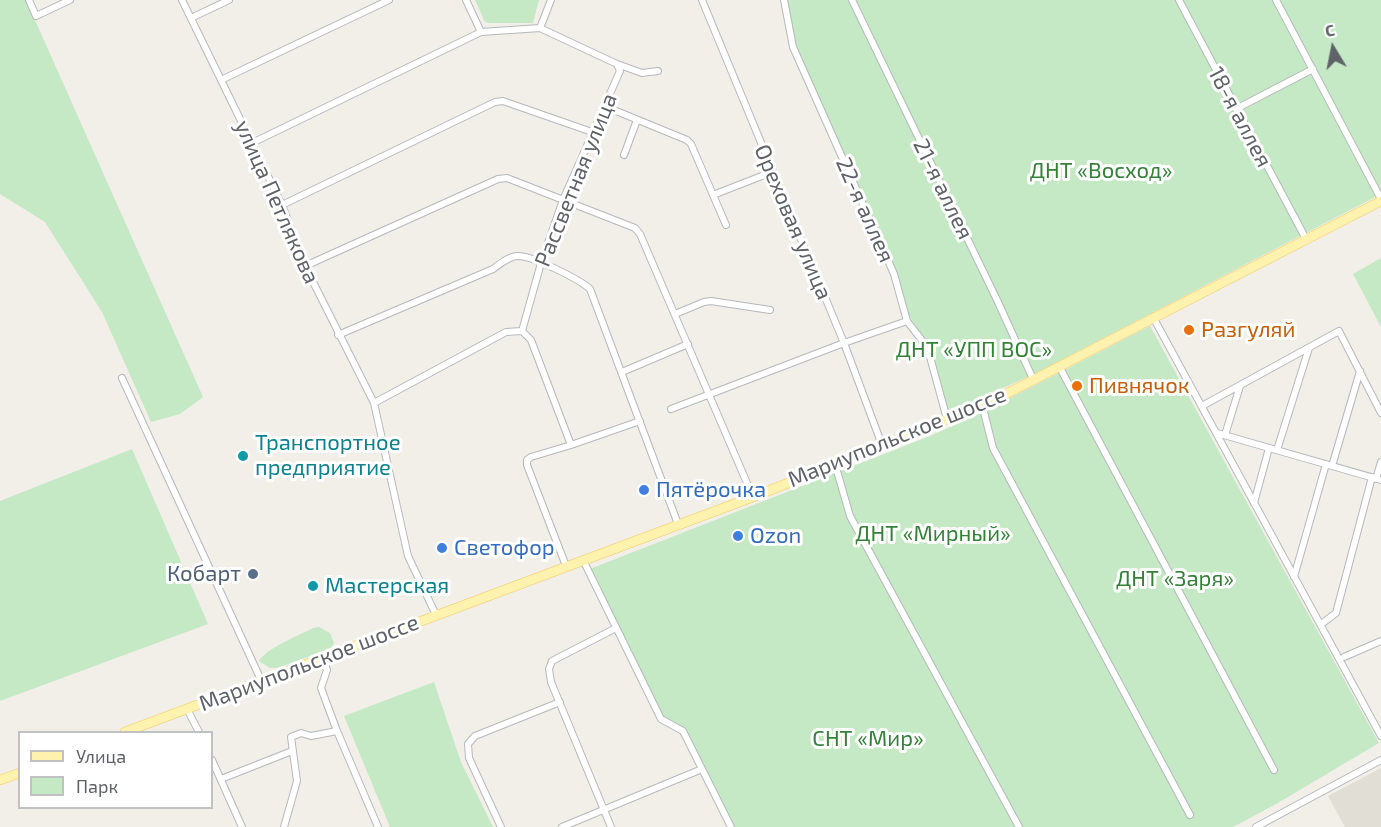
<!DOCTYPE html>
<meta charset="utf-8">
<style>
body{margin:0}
#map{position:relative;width:1381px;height:827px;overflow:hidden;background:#f1efe8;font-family:"Exo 2",sans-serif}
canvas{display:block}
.legend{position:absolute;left:18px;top:731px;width:195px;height:78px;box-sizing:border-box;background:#fff;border:2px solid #bfc1c3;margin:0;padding:8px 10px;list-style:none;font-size:18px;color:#5f6368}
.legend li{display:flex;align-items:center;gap:12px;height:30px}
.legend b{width:30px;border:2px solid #bfc1c3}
.north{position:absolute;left:1303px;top:18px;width:60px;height:60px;-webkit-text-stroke:4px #fff;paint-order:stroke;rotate:350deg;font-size:16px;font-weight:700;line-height:24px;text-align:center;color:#5f6368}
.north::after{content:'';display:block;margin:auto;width:21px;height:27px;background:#5f6368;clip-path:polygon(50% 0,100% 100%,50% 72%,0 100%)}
</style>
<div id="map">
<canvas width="1381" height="827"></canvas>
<ul class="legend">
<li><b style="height:8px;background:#fff2af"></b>Улица</li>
<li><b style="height:16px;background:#c5e8c5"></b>Парк</li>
</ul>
<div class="north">С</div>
</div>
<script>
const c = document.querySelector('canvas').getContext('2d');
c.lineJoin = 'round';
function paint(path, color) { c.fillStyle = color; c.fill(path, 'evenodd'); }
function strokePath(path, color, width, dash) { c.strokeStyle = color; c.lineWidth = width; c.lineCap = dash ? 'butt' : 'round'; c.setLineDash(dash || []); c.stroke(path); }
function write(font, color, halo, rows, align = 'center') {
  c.font = font + ' "Exo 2",sans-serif'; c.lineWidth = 6; c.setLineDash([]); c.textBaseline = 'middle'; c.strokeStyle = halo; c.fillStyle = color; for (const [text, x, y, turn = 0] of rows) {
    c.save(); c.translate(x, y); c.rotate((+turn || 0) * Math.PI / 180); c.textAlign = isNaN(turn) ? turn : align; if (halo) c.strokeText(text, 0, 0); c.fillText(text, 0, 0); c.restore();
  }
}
const education = new Path2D(`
 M1381,768V827H1345L1328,796Z`);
const green = new Path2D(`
 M0,0H26L203,397L180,414L151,422L102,312L45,222L0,194Z
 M475,0H539L533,23H489L485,22Z
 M782,0H1381V194L1034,374L946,414L924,343L901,299L894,274L793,47Z
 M1381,258V327L1353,274Z
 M1150,326L1379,743L1276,804L1233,827H733L683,730L662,719L590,569L930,436L981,413Z
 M132,449L208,624L0,701V501Z
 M319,627L330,633L334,643L331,648L278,668H270L259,661C266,648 300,635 313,628Z
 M434,682L461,762L493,827H390L344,716Z`);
const street = new Path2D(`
 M29,0L36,16L70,0
 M182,0L282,205L305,266L374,403L408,556L436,615
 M466,0L481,32
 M702,0L844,343L882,445
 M784,0L793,47L894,274L907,321L924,343L930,357L947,419
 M852,0L997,300L1033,379
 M1179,0L1306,239
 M1276,0L1381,199
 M191,18L229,0
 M540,28L551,0
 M221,80L389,0
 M604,106L687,140L691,144L726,225
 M1236,109L1313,69
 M252,143L481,32L540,28L617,64L642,73L658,71
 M624,155L637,120
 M713,195L772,172
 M282,205L495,102L503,101L592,132
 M305,266L498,179L507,178L635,228L640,234L753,497
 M675,314L704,302L711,301L770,310
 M1153,317L1381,736
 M522,331L541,263L563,200L620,71L617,64
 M338,335L493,269C500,264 509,256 518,256C533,256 579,279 590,289L678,524
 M1059,366L1274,770
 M622,372L688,344
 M122,378L261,680
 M374,403L506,332L522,331L531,340L571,445
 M982,404L993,448L1190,815
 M1202,406L1339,331L1381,413
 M671,409L844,343L907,321
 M1217,433L1381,480
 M1225,435L1240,386
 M1277,450L1309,348
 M835,464L850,516L1019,827
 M1332,466L1360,371
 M1376,479L1381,462
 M1254,503L1269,448
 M583,560L661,719L683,731L731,827
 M566,566L527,465V460L531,457L571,445L640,421
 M1294,577L1326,464
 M1324,622L1336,613L1372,477
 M322,657L327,670L321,688L337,731L378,827
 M1344,657L1381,641
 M187,709L199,732
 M212,760L242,827
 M221,779L292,751
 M284,827L297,781L291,737L301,733L311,736L337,731
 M501,827L469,758L468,744L475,736L560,702
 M562,827L702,769
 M611,827L551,682L549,669L552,661L616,628
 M1256,827L1381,760`);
const primary = new Path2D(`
 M125,732L753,497L907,436L1004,395L1381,201
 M0,780L20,773`);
const markers = [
 [1189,330,6,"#e8710a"],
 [1077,386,6,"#e8710a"],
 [243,456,6,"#0f9aa8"],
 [644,490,6,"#3f7fe0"],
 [738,536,6,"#3f7fe0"],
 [442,548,6,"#3f7fe0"],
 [253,574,6,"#5c6f8a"],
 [313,586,6,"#0f9aa8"]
];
const streetNames = [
 ["18-я аллея",1240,117,62],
 ["Рассветная улица",576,180,-68],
 ["21-я аллея",943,189,64],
 ["улица Петлякова",277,202,66],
 ["22-я аллея",865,210,66],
 ["Ореховая улица",793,222,67],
 ["Мариупольское шоссе",897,437,-22],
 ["Мариупольское шоссе",309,663,-21]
];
const parkNames = [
 ["ДНТ «Восход»",1101,171],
 ["ДНТ «УПП ВОС»",974,350],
 ["ДНТ «Мирный»",933,534],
 ["ДНТ «Заря»",1175,579],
 ["СНТ «Мир»",868,739]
];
const foodNames = [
 ["Разгуляй",1201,330],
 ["Пивнячок",1089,386]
];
const cultureNames = [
 ["Транспортное",255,443],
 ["предприятие",255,468],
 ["Мастерская",325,586]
];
const shopNames = [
 ["Пятёрочка",656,490],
 ["Ozon",750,536],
 ["Светофор",454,548]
];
const serviceNames = [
 ["Кобарт",241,574]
];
paint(education, '#e1ded6');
paint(green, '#c5e8c5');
strokePath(street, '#b5b8bc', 8);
strokePath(primary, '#f2c960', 10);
strokePath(street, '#fff', 6);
strokePath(primary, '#fff2af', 9);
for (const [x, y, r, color] of markers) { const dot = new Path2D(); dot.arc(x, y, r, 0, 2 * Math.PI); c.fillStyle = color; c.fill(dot); strokePath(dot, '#fff', 2); }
write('22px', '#5f6368', '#fff', streetNames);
write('22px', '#348238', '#fff', parkNames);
write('22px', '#c56008', '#fff', foodNames, 'left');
write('22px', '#0d838f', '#fff', cultureNames, 'left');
write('22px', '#366cbe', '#fff', shopNames, 'left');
write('22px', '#4e5e75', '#fff', serviceNames, 'right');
</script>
